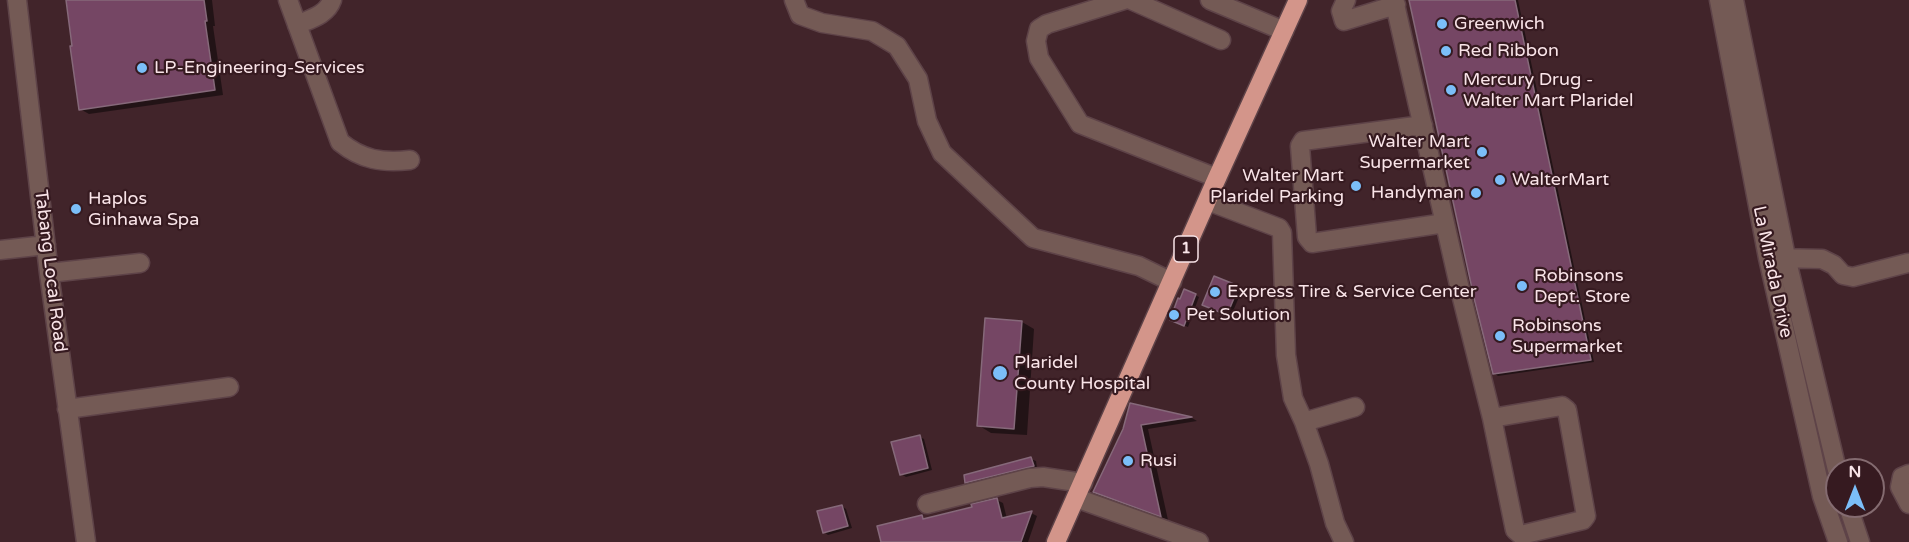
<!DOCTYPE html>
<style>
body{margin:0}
#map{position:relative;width:1909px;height:542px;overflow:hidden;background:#41242a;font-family:"Varela Round",sans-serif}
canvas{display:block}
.north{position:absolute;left:1825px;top:458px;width:60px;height:60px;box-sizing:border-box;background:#361a20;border:2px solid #846b70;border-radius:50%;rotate:0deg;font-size:16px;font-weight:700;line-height:24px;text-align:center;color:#f9e4e8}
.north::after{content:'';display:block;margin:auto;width:21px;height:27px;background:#7bbef8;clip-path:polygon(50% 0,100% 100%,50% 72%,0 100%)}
</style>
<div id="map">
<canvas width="1909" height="542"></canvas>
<div class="north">N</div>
</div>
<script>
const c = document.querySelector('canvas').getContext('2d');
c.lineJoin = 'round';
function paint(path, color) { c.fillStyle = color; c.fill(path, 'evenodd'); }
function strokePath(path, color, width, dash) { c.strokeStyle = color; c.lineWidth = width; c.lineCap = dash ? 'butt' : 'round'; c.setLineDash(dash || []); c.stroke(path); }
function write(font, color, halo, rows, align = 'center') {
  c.font = font + ' "Varela Round",sans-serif'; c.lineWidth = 4.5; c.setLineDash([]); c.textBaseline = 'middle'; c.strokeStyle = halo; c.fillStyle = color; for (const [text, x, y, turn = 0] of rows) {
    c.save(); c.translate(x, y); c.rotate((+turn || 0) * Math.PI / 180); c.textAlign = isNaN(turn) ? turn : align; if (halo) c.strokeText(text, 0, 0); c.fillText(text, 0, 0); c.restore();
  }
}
const shadow = new Path2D(`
 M67,0H212L215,26H213L223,95L89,114L80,109Z
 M1411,0H1518L1594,362L1498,376L1494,373Z
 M1238,288L1242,290L1231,316L1208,307Z
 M1195,295L1199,297L1188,327L1176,322Z
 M1022,322L1034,329L1027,435L991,433L978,425Z
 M1131,405L1192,418L1197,421L1148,429L1168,520L1095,491L1124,430Z
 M920,437L924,439L932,470L906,477L901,474Z
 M1031,459L1036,461L1037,468L971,484L967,482Z
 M997,500L1003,503L1007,519L1031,513L1037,516L1028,542H883L921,517L926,520L974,508Z
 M842,506L846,509L852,528L828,535L824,532Z`);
const building = new Path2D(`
 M66,0H204L207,21H205L215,90L79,110L70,46H72Z
 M1409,0H1515L1591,360L1493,374L1475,302Z
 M1214,276L1239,286L1227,315L1202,305Z
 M1184,289L1196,294L1184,326L1170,320L1178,298L1180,299Z
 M985,318L1022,321L1014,429L977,426Z
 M1130,403L1192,417L1141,425L1161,517L1093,492L1123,429Z
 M920,435L928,468L900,475L891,442Z
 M1031,457L1034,466L965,483L964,475Z
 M997,498L1002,518L1032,511L1021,542H881L877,526L922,515L923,519L972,507L971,504Z
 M842,505L848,526L823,533L817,511Z`);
const minor = new Path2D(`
 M17,0L49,273L86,542
 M288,0L340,142C362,160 382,163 410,160
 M794,0L800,15L822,23L872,31L897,46L918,79L927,121L942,153L1033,238L1139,266L1172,282
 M1124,0L1047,24L1039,29L1036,41L1039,58L1080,124L1217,178
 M1131,0L1221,40
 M1210,0L1284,31
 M1346,0L1341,11L1344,21L1396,5
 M1394,0L1462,298L1492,418L1515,530L1521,535L1583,520L1586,516L1567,410L1562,406L1492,418
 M1719,0L1768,258L1822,496L1838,542
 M1734,0L1786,257L1837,470
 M297,25C310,19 327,15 332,0
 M1423,125L1303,141L1300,146L1307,237L1312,243L1445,223
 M1208,201L1279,228L1282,233L1286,355L1293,398L1304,422L1319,464L1335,523L1344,542
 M0,250L46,245
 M1776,258L1822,259L1834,265L1843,275L1853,277L1908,263
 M49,273L140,263
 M67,409L229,387
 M1304,422L1355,407
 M1909,474L1902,477L1900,487L1909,504
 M1076,498L1199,542
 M927,504L1030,478L1043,477L1083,483
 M1848,506L1860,542`);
const highway = new Path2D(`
 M1056,542L1217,178L1298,0`);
const markers = [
 [1442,24,6,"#7bbef8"],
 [1446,51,6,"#7bbef8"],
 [142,68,6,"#7bbef8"],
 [1451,90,6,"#7bbef8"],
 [1482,152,6,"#7bbef8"],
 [1500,180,6,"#7bbef8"],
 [1356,186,6,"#7bbef8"],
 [1476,193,6,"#7bbef8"],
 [76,209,6,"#7bbef8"],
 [1522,286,6,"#7bbef8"],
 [1215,292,6,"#7bbef8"],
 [1174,315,6,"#7bbef8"],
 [1500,336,6,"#7bbef8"],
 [1000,373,8,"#7bbef8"],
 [1128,461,6,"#7bbef8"]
];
const shields = [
 [1186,249,24]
];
const shieldNames = [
 ["1",1186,249]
];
const poiNames = [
 ["Greenwich",1454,24],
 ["Red Ribbon",1458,51],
 ["LP-Engineering-Services",154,68],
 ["Mercury Drug -",1463,80],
 ["Walter Mart Plaridel",1463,101],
 ["Walter Mart",1470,142,"right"],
 ["Supermarket",1470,163,"right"],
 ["Walter Mart",1344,176,"right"],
 ["Plaridel Parking",1344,197,"right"],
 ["WalterMart",1512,180],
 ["Handyman",1464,193,"right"],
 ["Haplos",88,199],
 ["Ginhawa Spa",88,220],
 ["Robinsons",1534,276],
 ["Dept. Store",1534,297],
 ["Express Tire & Service Center",1227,292],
 ["Pet Solution",1186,315],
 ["Robinsons",1512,326],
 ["Supermarket",1512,347],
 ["Plaridel",1014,363],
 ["County Hospital",1014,384],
 ["Rusi",1140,461]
];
const streetNames = [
 ["Tabang Local Road",50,271,83],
 ["La Mirada Drive",1772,272,78]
];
paint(shadow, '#0007');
paint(building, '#754664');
strokePath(building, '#86697a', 1.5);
strokePath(minor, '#5e4348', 21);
strokePath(highway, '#5e4348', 21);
strokePath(minor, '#745a55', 18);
strokePath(highway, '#d3958a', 18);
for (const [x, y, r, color] of markers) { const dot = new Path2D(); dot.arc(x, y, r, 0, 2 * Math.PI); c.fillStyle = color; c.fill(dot); strokePath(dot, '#361a20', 2); }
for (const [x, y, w] of shields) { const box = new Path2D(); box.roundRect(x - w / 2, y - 13, w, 26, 4.5); c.fillStyle = '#361a20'; c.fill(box); strokePath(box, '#f9e4e8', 1.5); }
write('bold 16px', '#f9e4e8', null, shieldNames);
write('18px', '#f9e4e8', '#361a20', poiNames, 'left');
write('18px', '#f9e4e8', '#361a20', streetNames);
</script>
